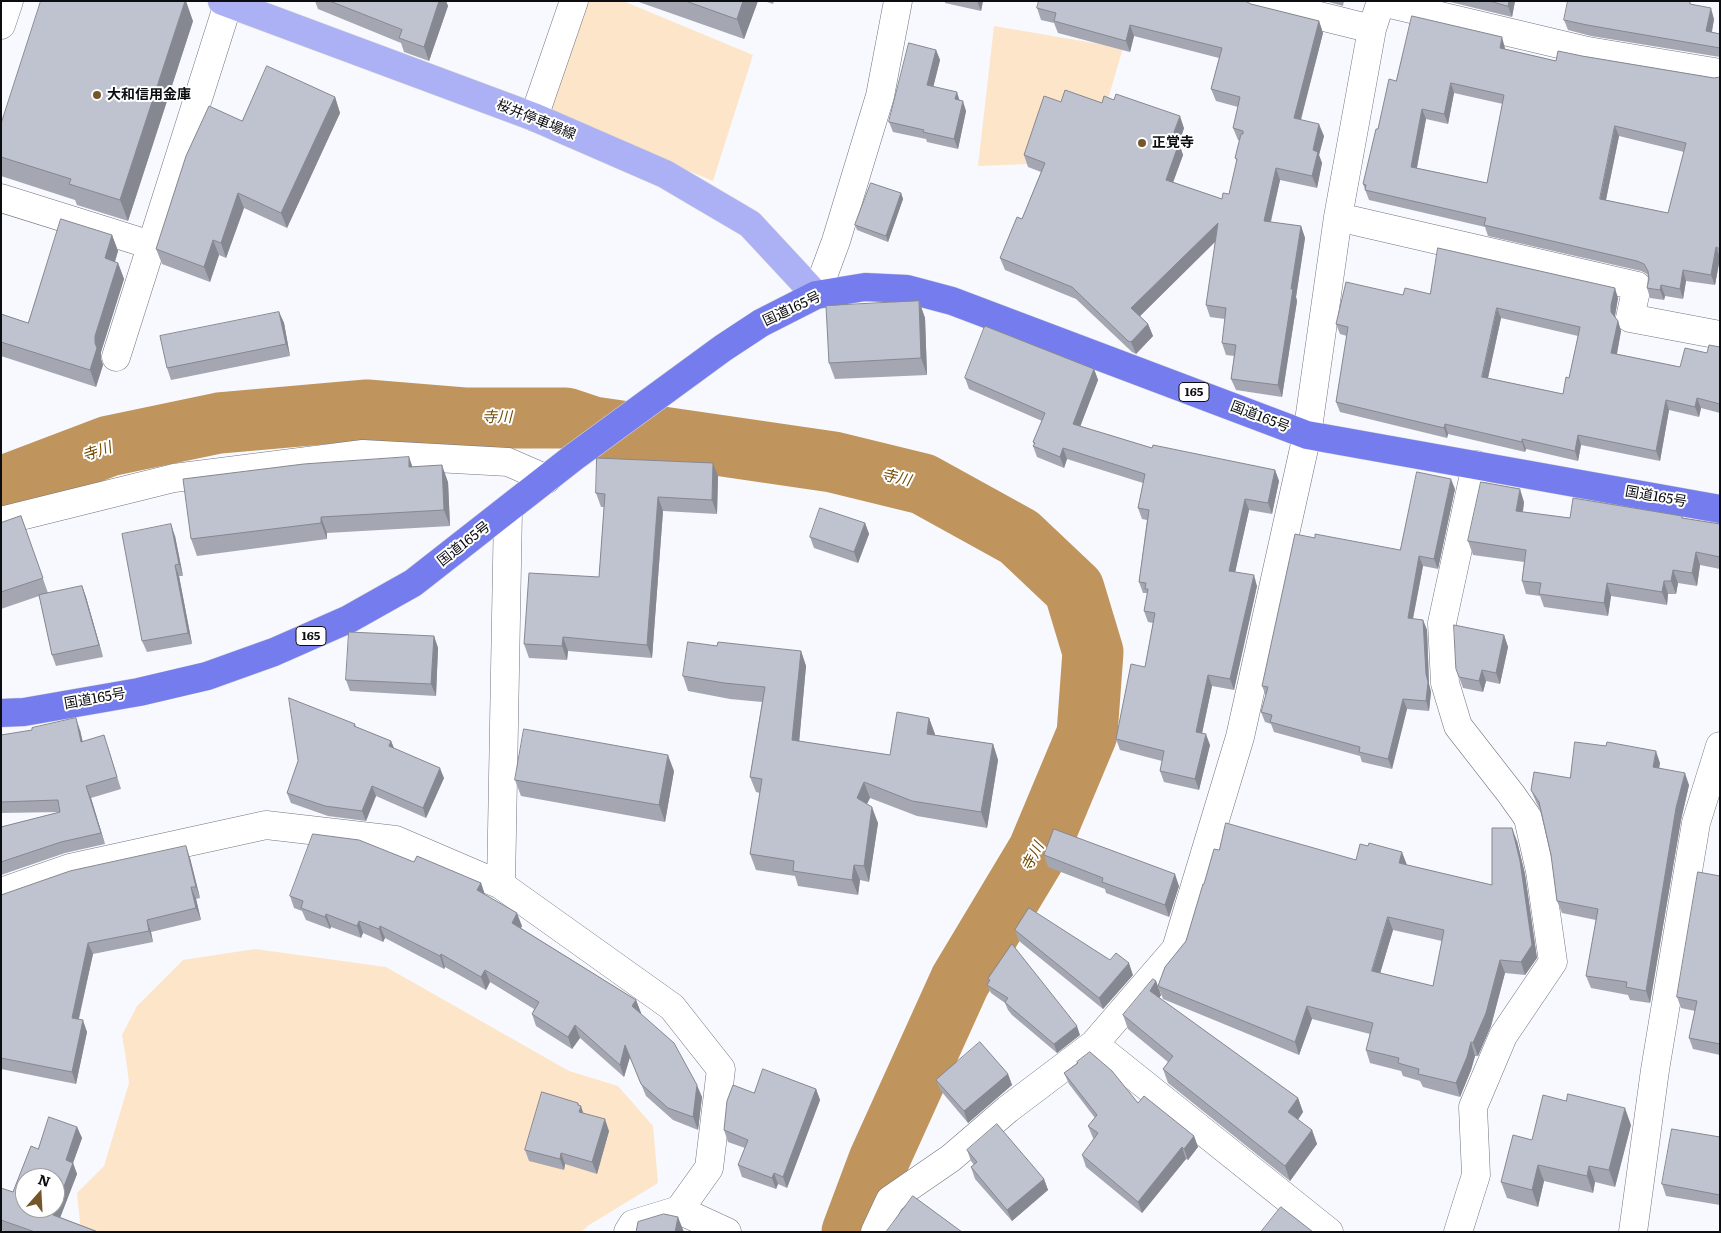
<!DOCTYPE html>
<meta charset="utf-8">
<style>
body{margin:0}
#map{position:relative;width:1721px;height:1233px;overflow:hidden;background:#f8f9fe;font-family:Literata,serif}
canvas{display:block}
.frame{position:absolute;inset:0;border:2px solid #0c0d11;pointer-events:none}
.north{position:absolute;left:15px;top:1168px;width:50px;height:50px;box-sizing:border-box;background:#fff;border:1px solid #9e9ea0;border-radius:50%;rotate:19deg;font-size:14px;font-weight:700;line-height:20px;text-align:center;color:#0c0d11}
.north::after{content:'';display:block;margin:auto;width:18px;height:22px;background:#75562b;clip-path:polygon(50% 0,100% 100%,50% 72%,0 100%)}
</style>
<div id="map">
<canvas width="1721" height="1233"></canvas>
<div class="frame"></div>
<div class="north">N</div>
</div>
<script>
const c = document.querySelector('canvas').getContext('2d');
c.lineJoin = 'round';
function paint(path, color) { c.fillStyle = color; c.fill(path, 'evenodd'); }
function strokePath(path, color, width, dash) { c.strokeStyle = color; c.lineWidth = width; c.lineCap = dash ? 'butt' : 'round'; c.setLineDash(dash || []); c.stroke(path); }
function write(font, color, halo, rows, align = 'center') {
  c.font = font + ' Literata,"Noto Sans JP",serif'; c.lineWidth = 4; c.setLineDash([]); c.textBaseline = 'middle'; c.strokeStyle = halo; c.fillStyle = color; for (const [text, x, y, turn = 0] of rows) {
    c.save(); c.translate(x, y); c.rotate((+turn || 0) * Math.PI / 180); c.textAlign = isNaN(turn) ? turn : align; if (halo) c.strokeText(text, 0, 0); c.fillText(text, 0, 0); c.restore();
  }
}
const green = new Path2D(`
 M576,1H623L753,55L713,181L549,113Z
 M994,26L1123,48L1105,109L1044,99L1028,164L978,166Z
 M255,949L386,967L569,1071L618,1086L653,1126L658,1183L589,1225L581,1232H81L77,1193L104,1166L129,1083L126,1059L122,1035L137,1006L183,960Z`);
const river = new Path2D(`
 M1,487L109,446L219,423L367,410L464,418H566L593,427L833,462L923,484L1019,537L1074,589L1093,652L1087,734L1038,851L960,981L879,1160L852,1232`);
const minor = new Path2D(`
 M1259,1L1372,29
 M1381,2L1588,51L1720,73
 M1,25L9,1
 M534,117L574,1
 M1,198L151,245
 M1338,217L1637,286L1630,318L1720,335
 M816,295L836,241L880,96L898,1
 M116,357L228,4
 M1,521L174,478L363,454L508,462L547,479
 M501,885L508,510
 M1,892L70,868L266,825L396,840L501,885L672,1007L721,1069L709,1168L679,1210L633,1224L628,1232
 M1094,1044L1329,1232
 M679,1210L727,1232
 M875,1232L890,1200L951,1158L1008,1109L1094,1044L1176,949L1240,737L1307,435L1338,217L1372,29L1381,1
 M1458,1232L1476,1175L1473,1107L1503,1036L1553,962L1540,871L1528,818L1511,794L1458,726L1445,683L1442,623L1476,465
 M1633,1232L1655,1070L1696,823L1720,746`);
const major = new Path2D(`
 M222,1L534,117L665,174L750,224L816,295`);
const highway = new Path2D(`
 M1,713L24,712L139,692L207,676L274,652L349,619L413,583L574,457L723,348L761,323L816,295L865,287L907,289L952,301L1307,435L1720,509`);
const wall = new Path2D(`
 M315,1H446L448,6L429,61L404,52L401,43L318,9Z
 M636,1H758L744,39Z
 M764,1H774L773,4Z
 M945,1H983L981,11L945,3Z
 M1325,1H1344L1343,6Z
 M1446,1H1515L1512,17Z
 M1251,4L1319,21L1323,33L1301,120L1324,136L1319,155L1322,163L1317,188L1280,180L1271,222L1301,226L1305,238L1296,297L1297,301L1282,397L1236,390L1231,379L1234,356L1226,355L1222,343L1225,319L1210,317L1206,305L1216,241L1140,316L1148,324L1153,336L1136,354L1132,352L1076,299L1005,270L1000,258L1022,219L1041,172L1028,167L1024,155L1061,102L1102,103L1184,128L1179,143L1183,155L1173,182L1222,199L1229,194L1237,161L1235,158L1240,141L1238,140L1233,128L1238,107L1216,101L1211,89L1219,58L1134,36L1130,52L1058,33L1054,23L1041,20L1037,8Z
 M1691,5L1714,19L1712,32L1720,34V57L1591,36L1568,30L1564,20Z
 M193,21L128,221L77,205L75,200L1,176V124Z
 M1505,48V49L1556,61L1582,56L1714,78L1720,77V258L1715,285L1686,281L1683,299L1665,296L1664,300L1650,298L1647,288L1648,276L1647,274L1641,271L1488,236L1485,227L1369,200L1363,184L1378,129L1396,81ZM1454,93L1503,104L1487,183L1417,168L1426,119L1448,124ZM1619,136L1684,152L1668,213L1606,200Z
 M936,50L940,60L933,87L960,100L966,111L958,149L927,142L926,139L893,132L889,122Z
 M335,97L340,113L287,228L244,208L226,258L219,255L210,282L162,264L156,249L242,121Z
 M901,193L903,199L888,242L857,230L855,225Z
 M112,235L118,251L115,262L118,263L124,279L101,352V359L103,365L96,387L1,356V314L28,323Z
 M1430,294L1618,298L1615,317L1618,321L1621,331L1617,354L1680,367L1707,353L1720,347V413L1701,408L1699,417L1669,410L1660,461L1581,445L1578,461L1526,449L1525,452L1448,434L1447,438L1340,412L1336,402L1347,336L1340,334L1336,324L1403,295ZM1501,318L1578,336L1569,378L1563,394L1488,378Z
 M919,301L925,318L927,375L835,379L829,363Z
 M279,312L284,323L290,356L171,380L167,368Z
 M1094,369L1098,380L1080,426L1152,448L1275,470L1279,481L1272,514L1249,510L1235,572L1257,586L1234,690L1212,686L1202,733L1210,745L1199,790L1164,782L1160,771L1162,761L1120,750L1116,739L1145,667L1153,623L1148,622L1144,611L1147,595V593H1143L1139,582L1147,520L1142,519L1138,508L1143,483L1067,459L1064,468L1037,457L1033,446L1034,444L1033,442L1042,421L969,389L965,378Z
 M413,467L448,482L450,526L327,533V539L197,556L191,539Z
 M718,476L717,514L663,511L652,658L568,651L567,660L529,658L524,644L599,577L604,507H601L596,493Z
 M1455,489L1438,569L1423,566L1413,619L1423,620L1427,630L1429,684L1431,692L1429,711L1407,709L1392,769L1362,762L1360,756L1274,732L1271,724L1265,722L1261,712L1266,696L1262,686L1400,550Z
 M1524,502L1523,512L1570,518L1682,516L1683,518L1720,524V569L1700,565L1697,586L1678,583L1676,594H1668L1667,605L1611,596L1608,616L1544,607L1540,596L1526,594L1522,581L1524,562L1473,555L1468,541Z
 M21,516L48,593L82,586L86,597L103,657L56,666L52,655L39,596L1,609V523Z
 M865,523L869,534L858,563L814,548L810,537Z
 M175,536L183,576H179L192,644L147,652L142,641Z
 M1504,635L1508,647L1500,684L1486,681L1483,692L1463,688L1459,677Z
 M434,636L438,648L436,696L350,691L346,680Z
 M717,646L801,651L806,666L799,741L890,755L929,718L935,735L993,744L998,760L987,828L917,816L870,798L867,804L878,823L869,882L860,880L858,895L798,886L795,876L756,870L750,854L760,793L756,792L750,777L762,702L730,699L688,691L683,676Z
 M355,724L356,727L391,741L394,748L444,778L426,818L376,796L366,821L328,816L291,803L287,793Z
 M80,730L83,742L108,747L121,789L91,798L105,844L65,853L1,875V827L60,812L1,813V735Z
 M1660,763L1659,768L1689,785L1681,820L1650,1003L1630,1000L1628,995L1591,988L1586,976L1596,920L1562,913L1557,901L1551,855L1540,810L1536,802L1531,790Z
 M674,771L665,822L521,796L515,780Z
 M1517,841L1525,874L1537,958L1525,975L1505,973L1491,1026L1478,1056H1475L1471,1070L1460,1097L1423,1087L1420,1081L1403,1076L1401,1071L1370,1063L1366,1050L1370,1034L1312,1019L1299,1055L1163,999L1158,986L1186,941L1204,884L1219,850L1356,860L1407,865L1492,885ZM1393,930L1442,941L1433,986L1380,973Z
 M1044,855L1179,886L1169,917L1106,893L1105,889L1048,867Z
 M190,858L200,898L196,899L201,920L151,932L153,942L93,954L79,1019L87,1032L76,1084L1,1069V895Z
 M414,862L481,883L485,895L522,926L521,928L636,1000L641,1013H640L702,1097L698,1130L673,1120L646,1096L630,1057L624,1077L580,1038L572,1049L536,1026L532,1014L534,1009L490,982L486,990L445,967L444,969L385,938L383,942L363,933L361,938L331,927L330,929L306,920L302,911L294,908L290,896Z
 M1720,876V1055L1693,1049L1689,1038L1695,1011L1681,1008L1677,997Z
 M1015,930L1133,975L1103,1009L1019,941Z
 M988,979L1080,1035L1057,1053L1012,1015L1008,1010L1005,1003L991,993L987,985L989,982Z
 M1156,981L1161,995L1159,998L1298,1098L1303,1112L1298,1120L1312,1130L1317,1144L1290,1181L1168,1083L1163,1069L1168,1062L1128,1029L1123,1015Z
 M1077,1062L1138,1103L1194,1136L1198,1147L1188,1160L1186,1159L1142,1213L1086,1167L1082,1155L1094,1139L1093,1138L1088,1126L1095,1118L1069,1084L1064,1073L1077,1063Z
 M1008,1074L1012,1085L968,1123L941,1091L936,1080Z
 M816,1089L820,1100L787,1188L778,1184L776,1189L742,1177L738,1165L745,1148L728,1142L724,1130L754,1093Z
 M579,1106L583,1113L609,1131L597,1174L565,1164L564,1170L529,1161L525,1150Z
 M1631,1125L1615,1187L1595,1182L1593,1193L1544,1181L1538,1207L1507,1198L1501,1182L1532,1140Z
 M77,1127L82,1138L73,1163L77,1174L60,1217L99,1232H6L1,1230V1188L13,1192L38,1149Z
 M1720,1137V1205L1666,1196L1662,1184Z
 M967,1150L1044,1179L1048,1190L1012,1221L975,1179L971,1167L974,1165L971,1161Z`);
const shadedWall = new Path2D(`
 M185,1H186L193,21L128,221L120,200Z
 M439,1H446L448,6L429,61L424,47Z
 M743,1H758L744,39L737,19Z
 M977,1H983L981,11Z
 M1509,1H1515L1512,17L1508,6Z
 M1711,8L1714,19L1710,41L1706,31Z
 M1319,21L1323,33L1298,130L1294,118Z
 M1130,25L1134,36L1130,52L1126,41Z
 M1502,37L1505,48L1503,58L1500,48Z
 M936,50L940,60L931,96L927,85Z
 M1451,83L1454,93L1448,124L1444,114Z
 M957,92L960,102L955,99Z
 M335,97L340,113L287,228L281,213Z
 M963,101L966,111L958,149L954,139Z
 M1422,109L1426,119L1415,177L1411,167Z
 M1180,116L1184,128L1179,143L1183,155L1170,191L1166,180L1171,140Z
 M1319,124L1324,136L1319,155L1322,163L1317,188L1312,176L1313,150Z
 M1615,126L1619,136L1604,209L1600,199Z
 M1276,168L1280,180L1268,232L1264,221Z
 M238,193L244,208L226,258L221,243Z
 M901,193L903,199L888,242L886,236Z
 M1218,223L1223,234L1136,320L1131,308Z
 M1301,226L1305,238L1296,297L1297,301L1282,397L1278,385L1291,289Z
 M112,235L118,251L111,274L105,258Z
 M213,240L219,255L210,282L204,267Z
 M1716,247L1720,258L1715,285L1711,275Z
 M118,263L124,279L101,352V359L103,365L96,387L90,370L95,343V336Z
 M1683,270L1686,281L1683,299L1680,289Z
 M1661,285L1665,296L1664,300L1660,290Z
 M1615,288L1618,298L1615,315V322L1611,312V305Z
 M919,301L925,318L927,375L921,358Z
 M1497,308L1501,318L1486,387L1482,377Z
 M279,312L284,323L290,356L286,344Z
 M1618,321L1621,331L1615,363L1611,353Z
 M1148,324L1153,336L1136,354L1131,342Z
 M1094,369L1098,380L1077,435L1073,424Z
 M1697,398L1701,408L1699,417L1695,407Z
 M1666,400L1669,410L1660,461L1656,451Z
 M1445,424L1448,434L1447,438L1444,428Z
 M1578,435L1581,445L1578,461L1575,451Z
 M1522,439L1526,449L1525,452L1522,442Z
 M1063,448L1067,459L1064,468L1060,457Z
 M409,457L415,474L409,467Z
 M713,463L718,476L717,514L712,500Z
 M442,465L448,482L450,526L444,510Z
 M1275,470L1279,481L1272,514L1268,503Z
 M1451,479L1455,489L1438,569L1434,559Z
 M1520,489L1524,502L1521,524L1516,511Z
 M658,497L663,511L652,658L647,645Z
 M1245,499L1249,510L1233,582L1229,571Z
 M321,517L327,533V539L321,523Z
 M865,523L869,534L858,563L854,552Z
 M171,524L175,536L183,576L179,564Z
 M1696,552L1700,565L1697,586L1692,573Z
 M1419,556L1423,566L1411,628L1408,618Z
 M175,565L179,576L192,644L188,633Z
 M1673,570L1678,583L1676,594L1671,581Z
 M1254,575L1257,586L1234,690L1230,679Z
 M1664,581L1668,594L1667,605L1662,592Z
 M1607,583L1611,596L1608,616L1604,603Z
 M82,586L86,597L103,657L99,645Z
 M1423,620L1427,630L1429,684L1431,692L1429,711L1426,701V674Z
 M1504,635L1508,647L1500,684L1496,673Z
 M434,636L438,648L436,696L431,684Z
 M563,637L568,651L567,660L562,646Z
 M801,651L806,666L798,755L792,740Z
 M1482,670L1486,681L1483,692L1479,681Z
 M1208,675L1212,686L1200,743L1196,732Z
 M1403,699L1407,709L1392,769L1388,759Z
 M76,718L80,730L85,754L81,742Z
 M929,718L935,734L932,749L927,734Z
 M1206,734L1210,745L1199,790L1195,779Z
 M391,741L395,751L389,746Z
 M993,744L998,760L987,828L981,812Z
 M1656,751L1660,763L1657,780L1653,767Z
 M668,755L674,771L665,822L659,805Z
 M440,768L444,778L426,818L423,808Z
 M1685,773L1689,785L1681,820L1650,1003L1646,991L1676,808Z
 M864,782L870,798L862,813L857,798Z
 M86,786L91,798L105,844L101,833Z
 M372,786L376,796L366,821L362,811Z
 M872,807L878,823L869,882L864,866Z
 M1512,828L1517,841L1525,874L1537,958L1525,975L1521,962Z
 M186,846L190,858L200,898L196,887Z
 M1402,852L1407,865L1399,863Z
 M854,865L860,880L858,895L852,880Z
 M1175,874L1179,886L1169,917L1165,905Z
 M481,883L485,895L477,890Z
 M191,887L196,899L201,920L196,908Z
 M517,913L522,926L517,935L512,923Z
 M326,914L331,927L330,929L325,917Z
 M1388,917L1393,930L1377,984L1372,971Z
 M147,920L151,932L153,942L149,931Z
 M359,921L363,933L361,938L357,926Z
 M380,926L385,938L383,942L379,929Z
 M88,943L93,954L76,1030L72,1018Z
 M441,954L445,967L444,969L440,956Z
 M1500,960L1505,973L1491,1026L1478,1056L1473,1043Z
 M1129,963L1133,975L1103,1009L1099,998Z
 M485,970L490,982L486,990L481,977Z
 M1156,981L1161,995L1155,1006L1150,991Z
 M636,1000L641,1013L636,1019L632,1006Z
 M1307,1006L1312,1019L1299,1055L1295,1042Z
 M83,1020L87,1032L76,1084L72,1072Z
 M575,1025L580,1038L572,1049L568,1037Z
 M1077,1026L1080,1035L1057,1053L1054,1044Z
 M1471,1042L1475,1056L1471,1070L1460,1097L1456,1083Z
 M625,1045L630,1057L624,1077L620,1065Z
 M1008,1074L1012,1085L968,1123L964,1111Z
 M697,1085L702,1097L698,1130L693,1117Z
 M816,1089L820,1100L787,1188L783,1177Z
 M1298,1098L1303,1112L1293,1127L1288,1112Z
 M578,1103L580,1109L581,1106L585,1118L583,1123L578,1105Z
 M1625,1108L1631,1125L1615,1187L1609,1170Z
 M605,1119L609,1131L597,1174L592,1162Z
 M77,1127L82,1138L73,1163L77,1174L57,1226L53,1215L66,1160Z
 M1312,1130L1317,1144L1290,1181L1285,1166Z
 M1194,1136L1198,1147L1188,1160L1184,1149Z
 M1182,1147L1186,1159L1142,1213L1138,1202Z
 M561,1153L565,1164L564,1170L560,1159Z
 M1538,1165L1544,1181L1538,1207L1532,1190Z
 M1589,1166L1595,1182L1593,1193L1587,1176Z
 M774,1173L778,1184L776,1189L772,1178Z
 M1044,1179L1048,1190L1012,1221L1007,1210Z
 M678,1217L684,1232H675Z`);
const building = new Path2D(`
 M41,1H185L120,200L69,184L71,179L1,157V124Z
 M330,1H439L424,47L399,38L402,30Z
 M686,1H743L737,19Z
 M1039,1H1245L1251,4L1319,21L1294,118L1319,124L1313,150L1318,152L1312,176L1276,168L1264,221L1301,226L1291,289H1293L1278,385L1231,379L1236,345L1222,343L1226,308L1206,305L1218,223L1131,308L1148,324L1131,342L1128,341L1072,287L1000,258L1017,217L1022,219L1045,163L1024,155L1044,96L1061,102L1065,90L1102,103L1104,96L1114,100L1116,94L1180,116L1171,140L1179,143L1166,180L1222,199L1223,193L1229,194L1237,159L1235,158L1241,134H1243V131L1233,128L1240,97L1211,89L1222,48L1130,25L1126,41L1054,21L1056,13L1037,8Z
 M1490,1H1509L1508,6Z
 M1568,1H1687L1690,2V4L1711,8L1706,31L1720,34V48L1587,25L1564,20Z
 M1412,16L1502,37L1500,48L1556,61L1558,51L1582,56L1714,78L1720,77V249L1716,247L1711,275L1683,270L1680,289L1661,285L1660,290L1647,288L1649,279L1648,271L1644,264L1637,261L1484,225L1486,218L1365,190L1366,185L1363,184L1376,129H1378L1389,79L1396,81ZM1451,83L1504,95L1487,183L1411,167L1422,109L1444,114ZM1615,126L1686,143L1668,213L1600,199Z
 M909,43L936,50L927,85L957,92L955,99L963,101L954,139L923,132L924,130L889,122Z
 M267,66L335,97L281,213L238,193L221,243L213,240L204,267L156,249L186,156L209,106L242,121Z
 M871,183L901,193L886,236L855,225Z
 M61,219L112,235L105,258L118,263L95,336V343L97,348L90,370L1,342V314L28,323Z
 M1438,248L1615,288L1611,305V312L1618,321L1611,353L1680,367L1685,348L1707,353L1709,345L1720,347V404L1697,398L1695,407L1666,400L1656,451L1578,435L1575,451L1522,439V442L1445,424L1444,428L1336,402L1348,327L1336,324L1346,282L1403,295L1405,288L1430,294ZM1497,308L1580,327L1569,378L1566,377L1563,394L1482,377Z
 M919,301L921,358L829,363L826,306Z
 M279,312L286,344L167,368L160,336Z
 M985,326L1094,369L1073,424L1152,448L1153,445L1275,470L1268,503L1245,499L1229,571L1254,575L1230,679L1208,675L1196,732L1206,734L1195,779L1160,771L1164,751L1116,739L1131,664L1145,667L1155,613L1144,611L1148,589H1145L1146,583L1139,582L1149,510L1138,508L1145,474L1063,448L1060,457L1033,446L1035,443L1033,442L1045,413L965,378Z
 M409,457V467L442,465L444,510L321,517V523L191,539L183,479L304,464Z
 M597,458L713,463L712,500L658,497L647,645L563,637L562,646L524,644L529,573L599,577L605,494L596,493Z
 M1417,472L1451,479L1434,559L1419,556L1408,618L1423,620L1426,674L1428,682L1426,701L1403,699L1388,759L1359,752L1360,747L1270,722L1272,715L1261,712L1268,687L1262,686L1295,534L1315,538V534L1400,550Z
 M1481,482L1520,489L1516,511L1570,518L1573,498L1682,516V518L1720,524V557L1696,552L1692,573L1673,570L1671,581H1664L1662,592L1607,583L1604,603L1539,594L1541,583L1522,581L1526,550L1468,541Z
 M820,508L865,523L854,552L810,537Z
 M21,516L43,578L1,592V523Z
 M171,524L179,564L175,565L188,633L142,641L122,534Z
 M82,586L99,645L52,655L39,595Z
 M1454,625L1504,635L1496,673L1482,670L1479,681L1459,677L1456,669Z
 M349,632L434,636L431,684L346,680Z
 M688,642L717,646L718,642L801,651L792,740L890,755L897,712L929,718L927,734L993,744L981,812L912,801L864,782L857,798L872,807L864,866L854,865L852,880L793,871L794,861L750,854L762,779L750,777L765,687L724,683L683,676Z
 M289,698L355,724L354,726L391,741L389,746L440,768L423,808L372,786L362,811L325,806L287,793L298,761Z
 M76,718L81,742L104,735L117,777L86,786L101,833L61,842L1,862V827L60,812L58,800L1,802V735L32,730V728Z
 M524,729L668,755L659,805L515,780Z
 M1575,742L1606,746L1607,742L1656,751L1653,767L1685,773L1676,808L1646,991L1626,987L1627,982L1586,976L1598,909L1557,901L1551,855L1539,802L1531,790L1534,772L1570,778Z
 M1226,823L1356,860L1360,844L1368,846L1369,843L1402,852L1399,863L1492,885V828H1512L1520,861L1532,945L1521,962L1500,960L1486,1013L1473,1043L1471,1042L1467,1057L1456,1083L1418,1074L1419,1069L1398,1063L1399,1058L1366,1050L1373,1023L1307,1006L1295,1042L1158,986L1165,967L1186,941L1203,884H1204L1214,849L1219,850ZM1388,917L1444,930L1433,986L1372,971Z
 M1054,829L1175,874L1165,905L1102,882L1103,878L1044,855Z
 M313,834L359,840L414,862L417,856L481,883L477,890L517,913L512,923L636,1000L632,1006L674,1043L697,1085L693,1117L668,1108L641,1084L625,1045L620,1065L575,1025L568,1037L532,1014L539,1002L485,970L481,977L441,954L440,956L380,926L379,929L359,921L357,926L326,914L325,917L301,908L303,901L290,896Z
 M186,846L196,887H191L196,908L147,920L149,931L88,943L72,1018L83,1020L72,1072L1,1058V895L70,871Z
 M1698,872L1720,876V1044L1689,1038L1697,1001L1677,997Z
 M1029,908L1110,960L1116,953L1129,963L1099,998L1015,930Z
 M1012,944L1077,1026L1054,1044L1009,1006L1005,1002L1008,998L987,985L990,980L988,979Z
 M1153,979L1156,981L1150,991L1298,1098L1288,1112L1312,1130L1285,1166L1163,1069L1173,1056L1123,1015Z
 M980,1042L1008,1074L964,1111L936,1080Z
 M1090,1052L1112,1071L1138,1103L1144,1096L1194,1136L1184,1149L1182,1147L1138,1202L1082,1155L1098,1133L1088,1126L1097,1115L1064,1073L1078,1063L1077,1062Z
 M763,1069L816,1089L783,1177L774,1173L772,1178L738,1165L748,1140L724,1130L727,1101L733,1085L754,1093Z
 M542,1092L578,1103V1105L581,1106L579,1112L605,1119L592,1162L561,1153L560,1159L525,1150Z
 M1568,1094L1625,1108L1609,1170L1589,1166L1587,1176L1538,1165L1532,1190L1501,1182L1513,1135L1532,1140L1543,1095L1566,1101Z
 M49,1117L77,1127L66,1160L73,1163L53,1215L98,1232H35L1,1220V1188L13,1192L31,1146L38,1149ZM25,1178H55V1208H25Z
 M997,1124L1044,1179L1007,1210L971,1167L977,1162L967,1150Z
 M1672,1129L1720,1137V1195L1662,1184Z
 M913,1196L962,1232H888L887,1231Z
 M1281,1207L1313,1232H1261Z
 M664,1214L678,1217L675,1232H636L638,1222Z`);
const markers = [
 [97,95,5,"#75562b"],
 [1142,143,5,"#75562b"]
];
const shields = [
 [1194,392,30],
 [311,636,30]
];
const shieldNames = [
 ["165",1194,392],
 ["165",311,636]
];
const poiNames = [
 ["大和信用金庫",107,95],
 ["正覚寺",1152,143]
];
const streetNames = [
 ["桜井停車場線",536,120,22],
 ["国道165号",792,309,-25],
 ["国道165号",1260,417,21],
 ["国道165号",1656,497,10],
 ["国道165号",464,544,-38],
 ["国道165号",95,699,-10]
];
const waterNames = [
 ["寺川",497,418],
 ["寺川",97,452,-19],
 ["寺川",896,478,13],
 ["寺川",1033,857,-62]
];
paint(green, '#fde5c9');
strokePath(river, '#bf955d', 61);
strokePath(minor, '#727480', 29);
strokePath(major, '#d3d3d4', 29);
strokePath(highway, '#d3d3d4', 29);
strokePath(minor, '#fff', 28);
strokePath(major, '#acb1f5', 28);
strokePath(highway, '#757dee', 28);
paint(wall, '#a4a7b2');
paint(shadedWall, '#868891');
paint(building, '#bfc2cf');
strokePath(building, '#868891', 1);
for (const [x, y, r, color] of markers) { const dot = new Path2D(); dot.arc(x, y, r, 0, 2 * Math.PI); c.fillStyle = color; c.fill(dot); strokePath(dot, '#fff', 2); }
for (const [x, y, w] of shields) { const box = new Path2D(); box.roundRect(x - w / 2, y - 9.5, w, 19, 4); c.fillStyle = '#fff'; c.fill(box); strokePath(box, '#0c0d11', 1); }
write('bold 12px', '#0c0d11', null, shieldNames);
write('bold 14px', '#0c0d11', '#fff', poiNames, 'left');
write('14px', '#0c0d11', '#fff', streetNames);
write('italic 15px', '#754c03', '#fff', waterNames);
</script>
